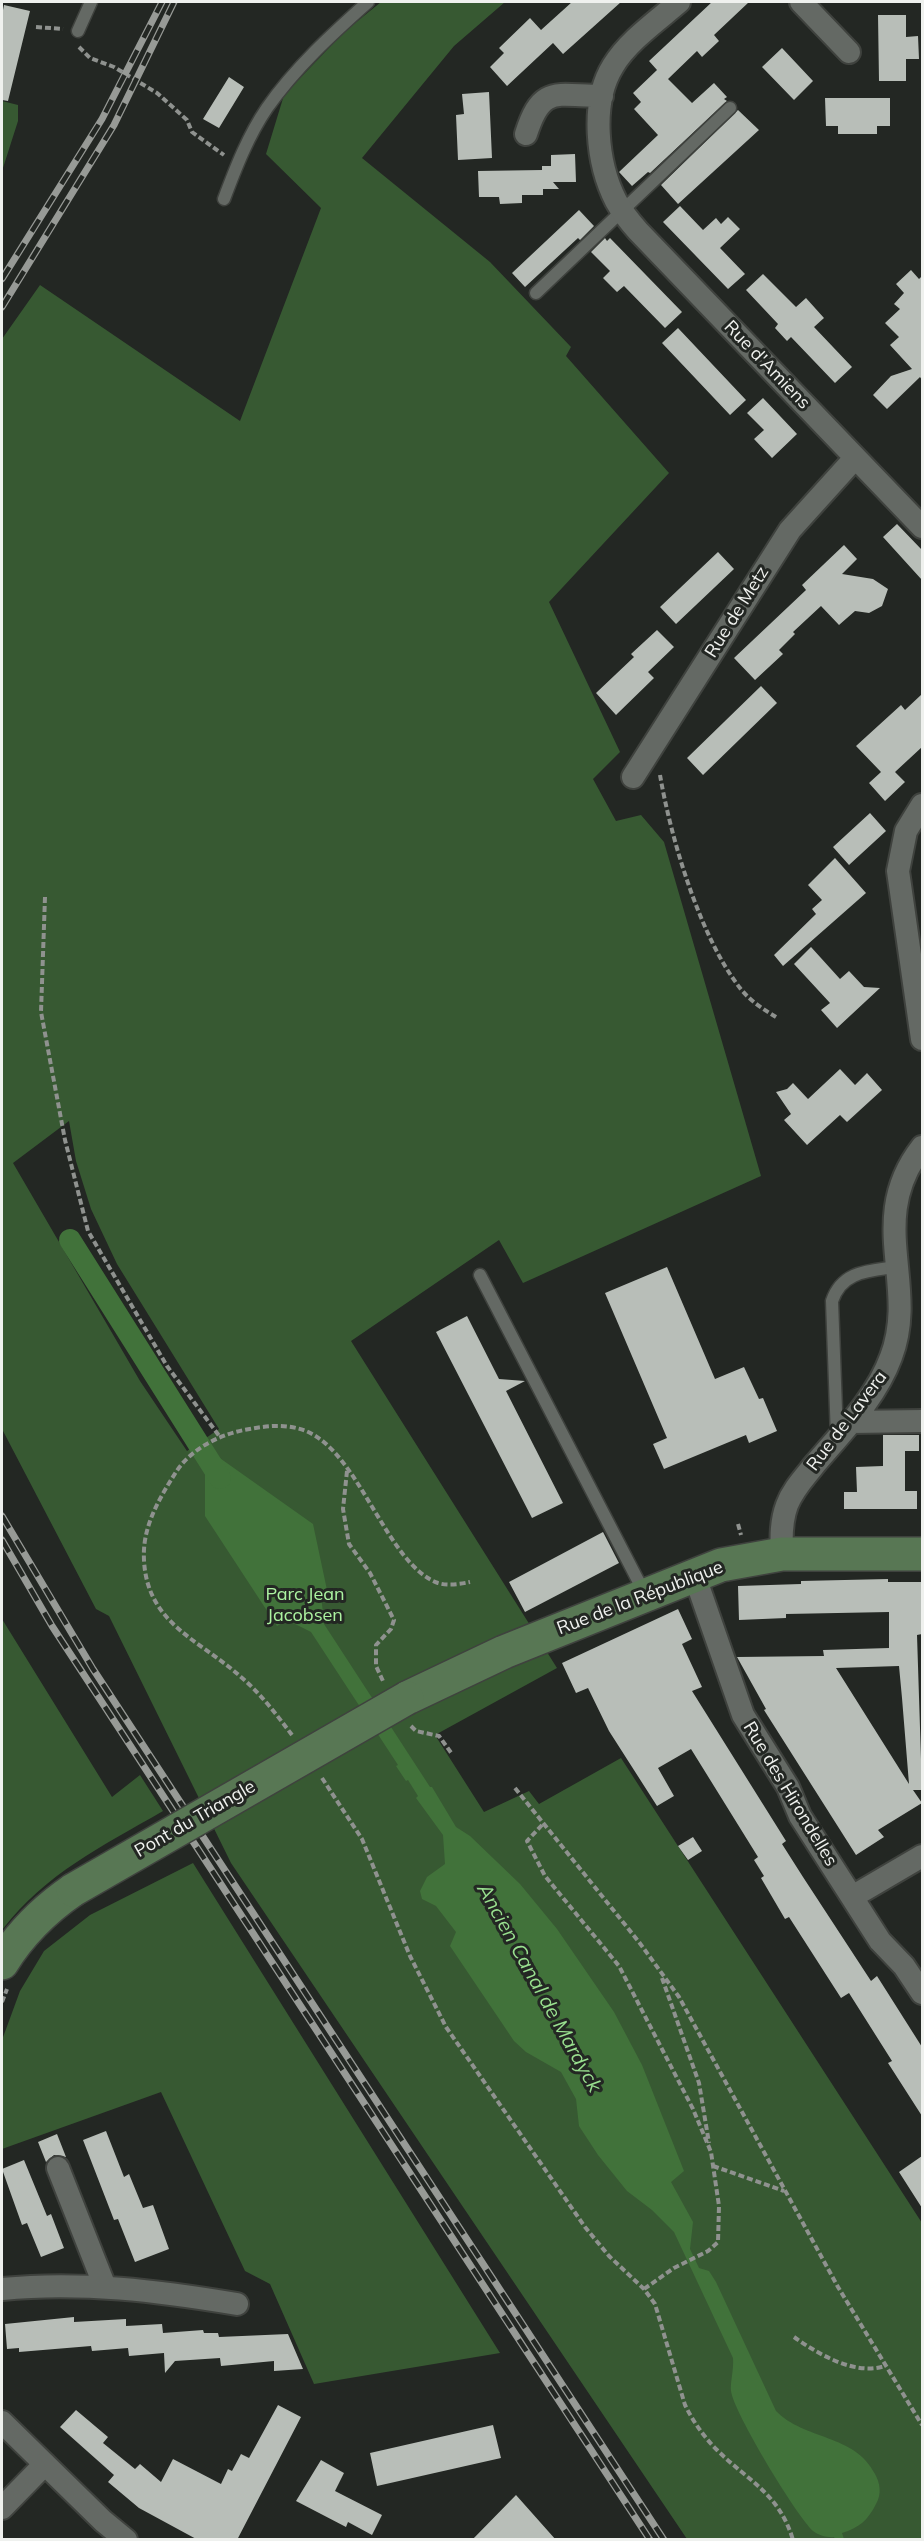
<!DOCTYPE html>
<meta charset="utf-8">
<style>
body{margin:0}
#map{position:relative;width:924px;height:2541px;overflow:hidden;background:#232723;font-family:Mulish,sans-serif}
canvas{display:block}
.frame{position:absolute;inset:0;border:3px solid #eff1ee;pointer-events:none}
</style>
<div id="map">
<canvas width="924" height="2541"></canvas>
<div class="frame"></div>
</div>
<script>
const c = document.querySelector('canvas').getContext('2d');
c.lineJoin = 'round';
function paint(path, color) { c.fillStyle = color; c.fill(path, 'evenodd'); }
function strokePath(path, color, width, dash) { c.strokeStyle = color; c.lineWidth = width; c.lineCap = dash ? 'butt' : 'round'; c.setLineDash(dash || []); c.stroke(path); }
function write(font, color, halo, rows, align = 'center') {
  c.font = font + ' Mulish,sans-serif'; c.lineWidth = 6; c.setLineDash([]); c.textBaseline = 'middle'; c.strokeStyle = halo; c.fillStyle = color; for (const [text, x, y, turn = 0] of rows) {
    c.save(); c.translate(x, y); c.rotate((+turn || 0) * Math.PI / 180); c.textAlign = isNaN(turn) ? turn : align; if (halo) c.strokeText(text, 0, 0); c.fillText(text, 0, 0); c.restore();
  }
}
const green = new Path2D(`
 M381,2H505L454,46L362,158L490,262L571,347L566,356L669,473L549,602L620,752L593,779L616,821L641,815L664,842L761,1176L523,1283L499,1240L351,1341L557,1668L435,1735L484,1812L529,1791L539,1804L621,1758L922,2223V2539H687L231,1863L109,1616L96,1609L2,1429V339L40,285L240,421L321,208L266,154L284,95L344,32ZM69,1121L76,1161L91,1209L117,1264L219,1429L187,1451L140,1381L13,1163Z
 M2,101L18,105V121L2,171Z
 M2,1619L112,1797L140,1775L163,1811C101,1847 46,1873 2,1930Z
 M193,1863L500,2353L314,2384L270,2284L245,2271L161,2092L2,2149V2040L20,1991L44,1951L90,1915Z`);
const water = new Path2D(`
 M207,1449L313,1524L327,1590L321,1594L324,1624L430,1787H432L456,1827L470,1836L520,1884L557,1929L614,2012L642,2065L684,2171L671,2182L693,2222L690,2249L699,2268L709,2271L716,2282L776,2411C804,2440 855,2434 875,2474C880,2483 882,2494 876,2504C868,2520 859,2528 842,2533L844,2539H835L834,2537C828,2538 818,2535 813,2531C796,2515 734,2413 731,2391C730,2383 734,2369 733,2358L674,2232L652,2210L627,2191L598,2155L579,2126L576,2099L561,2072L526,2052L514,2041L450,1946L456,1932L436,1906L422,1899L420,1891L427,1877L445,1864L443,1835L416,1798L418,1796L408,1780L406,1781L396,1766L398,1765L311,1632L287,1620L277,1626L205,1516V1459L202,1453Z`);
const canal = new Path2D(`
 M70,1240L220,1478`);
const building = new Path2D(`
 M572,2H621L563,54L553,43L507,86L490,67L504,53L499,48L530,18L541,30Z
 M712,2H749L714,35L719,41L702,57L697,51L668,79L692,103L714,83L727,97L724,99L727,101L650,173L648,172L632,186L619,172L658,135L634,109L641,102L633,93L657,70L649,61Z
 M4,5L30,11L8,101L2,100V15Z
 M878,15H906V37L918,36L919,59H906V81H879Z
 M782,48L813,81L794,100L762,67Z
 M229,77L244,87L219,128L203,119Z
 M489,92L492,158L458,160L456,115L464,114L462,94Z
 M825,98H890V126H877V134H838V126H826Z
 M738,110L759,130L678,204L661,185Z
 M575,154L576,182H553L559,189H543V195H522V203L500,204L499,197H479L478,171L542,170V166H551V155Z
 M680,206L703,230L716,218L721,224L728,217L740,229L720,248L745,274L728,289L663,222Z
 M579,210L594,226L580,240L578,238L525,287L512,273Z
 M605,238L607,241L610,238L682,312L665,328L624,286L617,292L603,278L610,271L591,252Z
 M911,270L919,279L922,276V380L920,377L887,409L873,395L891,376L912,369L890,345L899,337L885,323L900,309L894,304L904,293L896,284Z
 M763,274L796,307L806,298L824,318L814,327L852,367L835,383L791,337L787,341L775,328L778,324L746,290Z
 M678,328L746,400L730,415L662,343Z
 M763,398L797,434L772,458L754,439L764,430L747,413Z
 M897,524L922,550V580L883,537Z
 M844,545L857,559L842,574L873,579L888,589L882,606L869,613L855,611L839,625L821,606L793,632L795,634L779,650L783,654L755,680L734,658L806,590L802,585Z
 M718,552L734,569L676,624L660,607Z
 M657,630L674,647L648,672L654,678L616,715L596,693L634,657L631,654Z
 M761,686L777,703L703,775L687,758Z
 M922,694V747L895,772L905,782L885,801L869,783L881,772L856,746L901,705L905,710Z
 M870,813L886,831L849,865L833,847Z
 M835,858L866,893L783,966L774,955L816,914L812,909L822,900L808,885Z
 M811,947L840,979L849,971L864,987L880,988L837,1028L821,1010L830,1003L794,964Z
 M840,1069L855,1085L867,1073L882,1090L847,1122L840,1115L807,1145L784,1120L791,1114L776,1092L787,1089L793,1083L808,1099Z
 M667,1267L715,1379L744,1367L759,1399L763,1398L777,1431L749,1443L746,1435L664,1469L653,1444L667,1438L605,1293Z
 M467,1316L499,1379L525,1381L506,1391L563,1503L532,1518L436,1332Z
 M883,1435H919V1451H905V1491H917V1509H844V1492H857L856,1467L883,1466Z
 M603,1532L619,1563L525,1612L509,1582Z
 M888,1579V1582H922V1634L917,1635L922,1790H913L922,1803L878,1830L884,1837L856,1855L764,1710L766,1709L737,1657L824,1656L823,1650L889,1648V1612L786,1614V1618L739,1620L738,1586L801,1584V1581ZM899,1666L902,1698L909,1784L836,1668Z
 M678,1609L692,1639L682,1644L702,1687L692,1691L786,1841L782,1844L803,1877L871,1981L877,1976L922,2047V2116L888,2063L892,2061L849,1993L841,1998L789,1917L785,1919L761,1878L764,1876L754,1860L758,1857L691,1749L658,1768L674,1796L657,1806L609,1731L588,1688L576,1693L562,1663Z
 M693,1837L702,1851L688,1860L678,1846Z
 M106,2131L124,2177L129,2174L143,2208L153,2205L169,2249L135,2262L118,2219L114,2220L83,2140Z
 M57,2134L66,2157L54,2155L46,2162L38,2142Z
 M922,2156V2208L899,2172Z
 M24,2160L47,2216L51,2214L64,2248L41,2257L27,2223L22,2225L2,2169Z
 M74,2317V2322L126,2319V2326L162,2324L163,2333L203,2330L204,2333H218L219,2337L288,2334L303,2369L274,2371V2361L221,2366L220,2358L175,2361L165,2373L164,2353L129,2356L128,2348L92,2351L91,2346L19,2352V2348L7,2349L5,2324Z
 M278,2405L301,2417L237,2540H198L139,2508L108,2482L114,2475L60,2427L76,2410L108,2437L103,2443L135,2469L140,2464L161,2482L173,2459L221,2484L228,2469L232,2471L241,2454L249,2458Z
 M493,2425L501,2458L377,2486L370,2453Z
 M321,2460L344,2473L335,2491L382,2515L372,2535L348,2522L346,2527L296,2501Z
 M516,2495L556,2540H472Z`);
const path = new Path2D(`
 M36,27L63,29
 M79,47L90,58L114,67L157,93L187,120L192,132L224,155
 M660,775C671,839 700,937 740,988C750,1001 763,1009 776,1017
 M45,897L41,1012L65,1140L88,1231L167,1366L220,1437
 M347,1471L343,1509L349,1544L370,1573L394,1620L391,1629L376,1645V1666L383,1681
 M738,1524L741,1535
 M411,1726L416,1731L439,1736L452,1754
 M292,1735C277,1715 260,1693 241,1677C200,1640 147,1624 144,1560C142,1527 159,1499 176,1472C190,1450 218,1435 244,1430C265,1426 285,1423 306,1431C360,1453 387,1565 438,1583C448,1586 460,1584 470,1582
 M322,1778L362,1839L410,1956L446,2027L585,2227L609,2256L644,2289L655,2304L685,2405C693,2421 703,2436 717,2450C748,2481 779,2493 793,2540
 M515,1788L639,1942L679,1997L838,2287L922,2425
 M542,1825L527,1841L545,1876L619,1966L693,2109L711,2152L719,2206L718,2242L708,2251L674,2268L644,2289
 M662,1978L699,2083L709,2143
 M2,2002L7,1989
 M713,2166L784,2191
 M794,2337C818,2354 855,2376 885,2366`);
const lane = new Path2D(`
 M78,31L91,2
 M224,199C236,167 248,136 267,108C295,68 332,34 368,2
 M536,293L730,108
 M480,1275L645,1594
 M837,1437L832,1301C842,1271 868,1271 896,1267`);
const street = new Path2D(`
 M679,2C657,21 628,41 613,66C590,103 597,164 616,201C622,212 630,222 638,231L922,527
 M801,2L849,52
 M526,134C542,84 556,96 602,96
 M633,777L790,530L855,458
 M922,805L906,831L898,871L922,1039
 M851,1422L922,1421
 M782,1554C781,1537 781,1521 787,1505C793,1489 805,1477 815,1464C843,1431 876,1398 891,1357C919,1284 865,1220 922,1147
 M694,1574L743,1715L788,1787L800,1816L880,1941L904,1966L922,1993
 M852,1897L922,1856
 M58,2168L105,2287
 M2,2289C81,2281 159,2291 237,2304
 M2,2422L103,2521L126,2540
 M2,2508L45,2464`);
const secondary = new Path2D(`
 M407,1698L504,1652L721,1565L782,1554H922
 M2,1963C20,1934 44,1910 73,1890`);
const rail = new Path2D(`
 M2,279L102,119L162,2
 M2,307L114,125L174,2
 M2,1516L93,1669L664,2540
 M2,1540L52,1626L650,2540`);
const secondaryBridge = new Path2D(`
 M73,1890L407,1698`);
const streetNames = [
 ["Rue d'Amiens",767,365,46],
 ["Rue de Metz",737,612,-58],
 ["Rue de Lavera",847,1421,-53],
 ["Rue de la République",640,1598,-21],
 ["Rue des Hirondelles",790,1794,59],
 ["Pont du Triangle",195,1819,-30]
];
const parkNames = [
 ["Parc Jean",305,1595],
 ["Jacobsen",305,1616]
];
const waterNames = [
 ["Ancien Canal de Mardyck",539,1988,61]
];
paint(green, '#375932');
paint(water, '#41723a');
strokePath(canal, '#41723a', 22);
paint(building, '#b8beb8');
strokePath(lane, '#3f423e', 15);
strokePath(street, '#3f423e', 26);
strokePath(secondary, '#3f423e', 36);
strokePath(path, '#8f928f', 4, [6, 3]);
strokePath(lane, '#646964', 12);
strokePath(street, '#646964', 22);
strokePath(secondary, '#587754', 33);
strokePath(rail, '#979a96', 7);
strokePath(rail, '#232723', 4.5, [14]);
strokePath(secondaryBridge, '#3f423e', 36, []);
strokePath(secondaryBridge, '#587754', 33);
write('18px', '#eff1ee', '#232723', streetNames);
write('18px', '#acf3a1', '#232723', parkNames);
write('italic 20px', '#99e08f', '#232723', waterNames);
</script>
